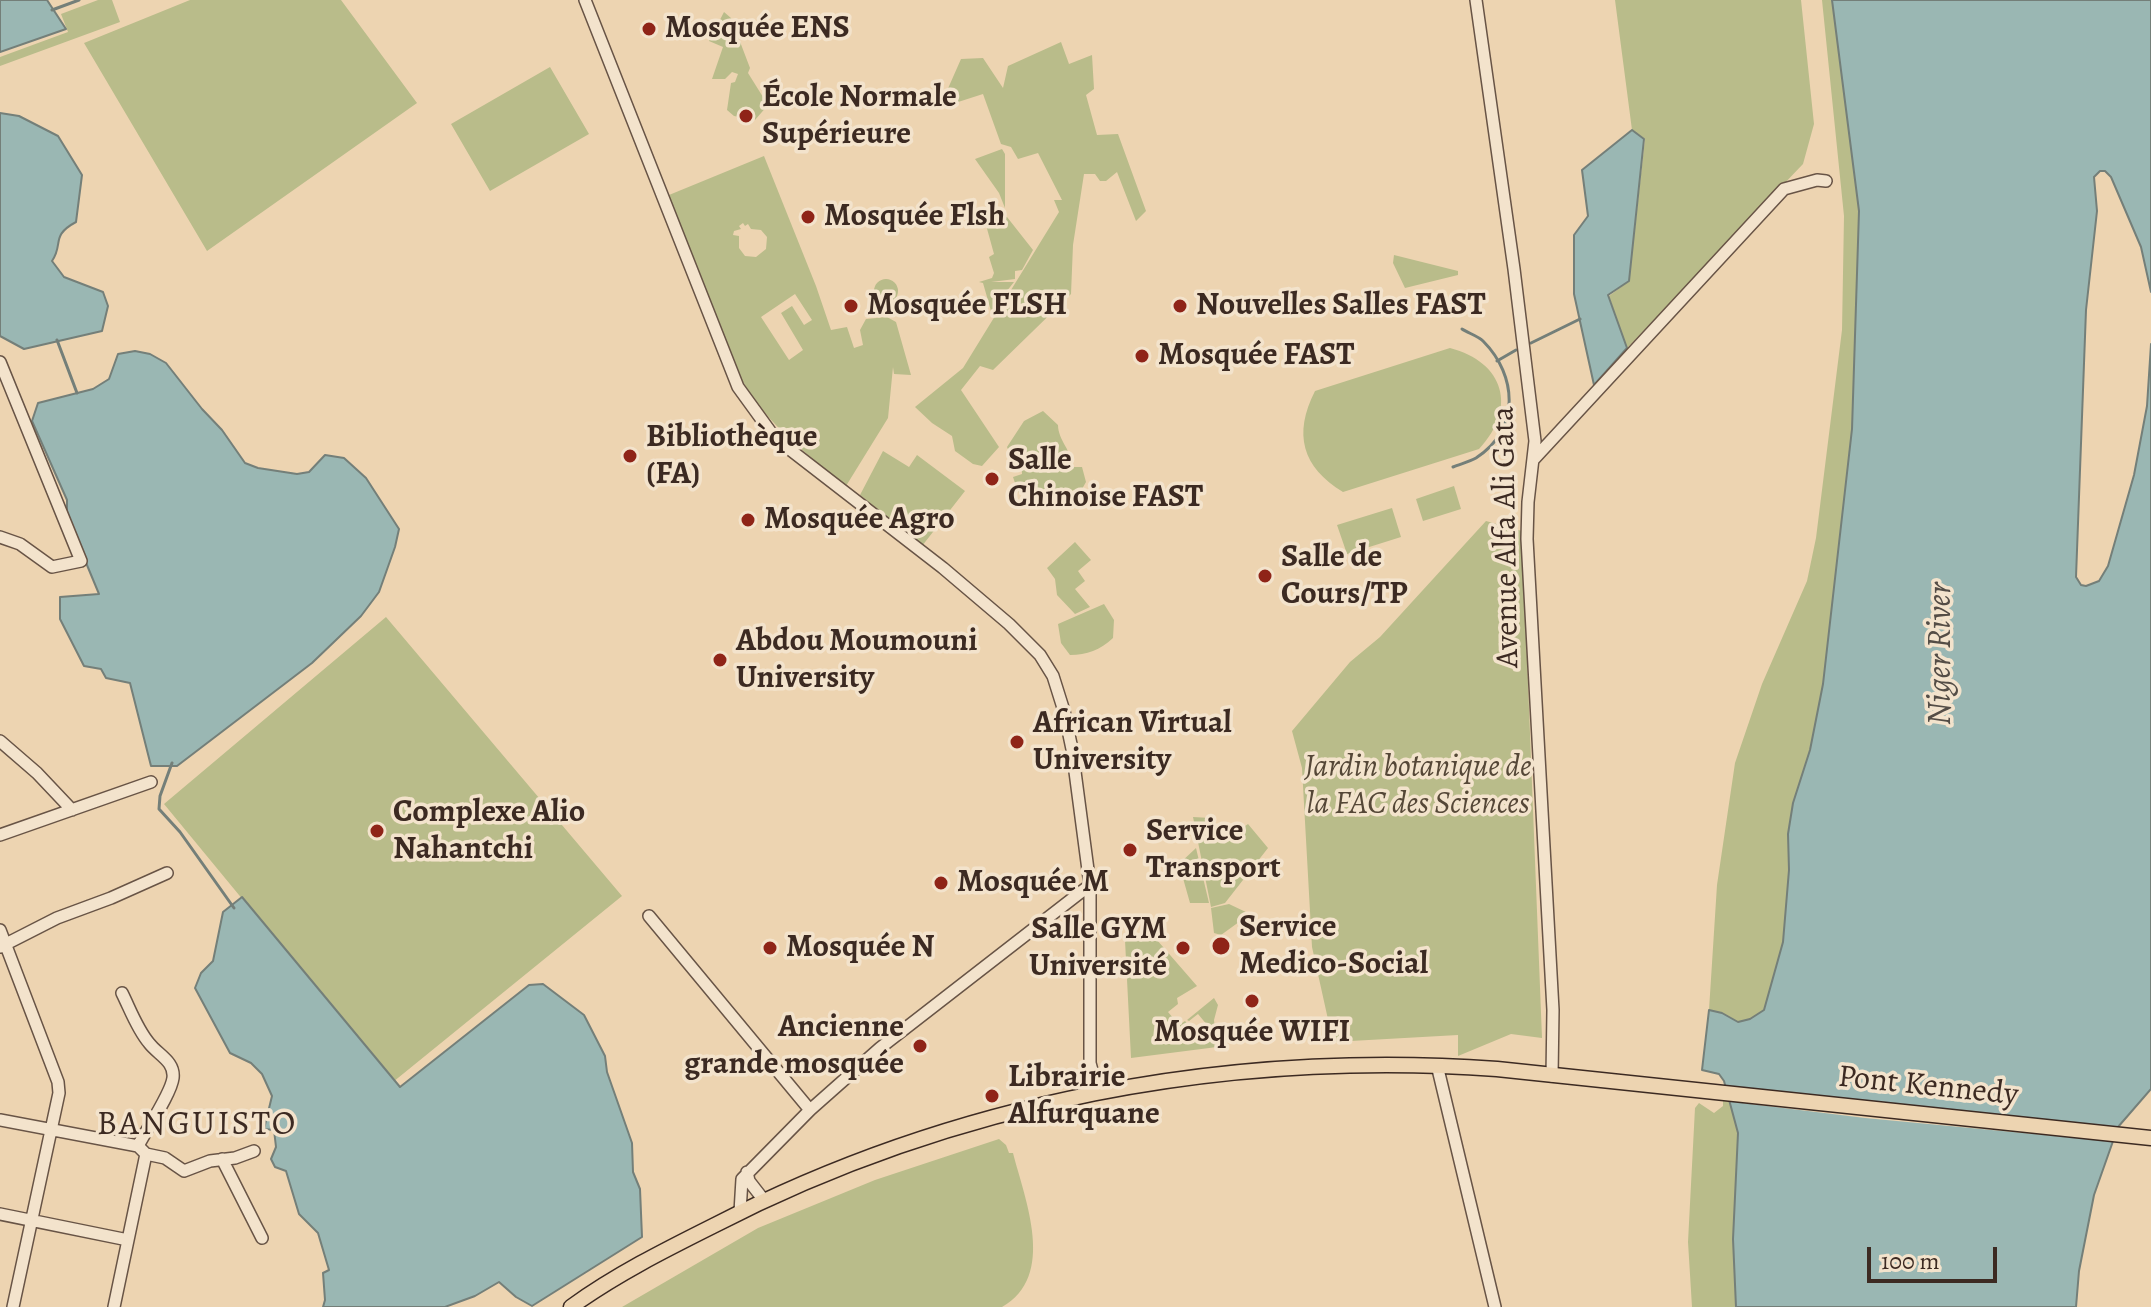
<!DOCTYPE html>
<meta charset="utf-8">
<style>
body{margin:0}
#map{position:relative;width:2151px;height:1307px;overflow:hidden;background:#edd4b1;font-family:Alegreya,serif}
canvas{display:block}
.scale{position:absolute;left:1867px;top:1247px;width:130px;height:36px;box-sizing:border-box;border:4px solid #3c2a22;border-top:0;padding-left:10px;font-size:24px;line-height:28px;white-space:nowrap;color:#3c2a22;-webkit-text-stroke:6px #f3e3cc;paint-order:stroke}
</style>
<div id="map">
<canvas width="2151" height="1307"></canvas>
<div class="scale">100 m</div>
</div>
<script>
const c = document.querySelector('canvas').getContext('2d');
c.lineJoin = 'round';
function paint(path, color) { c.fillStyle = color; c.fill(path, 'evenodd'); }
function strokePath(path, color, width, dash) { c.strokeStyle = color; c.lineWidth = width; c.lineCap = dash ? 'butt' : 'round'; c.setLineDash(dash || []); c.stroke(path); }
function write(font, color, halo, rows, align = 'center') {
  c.font = font + ' Alegreya,serif'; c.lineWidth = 7; c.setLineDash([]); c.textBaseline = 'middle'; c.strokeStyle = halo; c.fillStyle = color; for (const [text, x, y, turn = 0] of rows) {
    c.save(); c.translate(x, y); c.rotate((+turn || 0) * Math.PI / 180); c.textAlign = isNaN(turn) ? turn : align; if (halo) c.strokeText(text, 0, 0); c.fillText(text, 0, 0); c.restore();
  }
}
const green = new Path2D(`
 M98,0H112L120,22L0,66V57L68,32L61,14Z
 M190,0H341L417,103L207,251L84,43Z
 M1615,0H1801L1814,124L1803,164L1627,348L1609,296L1629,281L1645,139L1632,130Z
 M1822,0H1832L1859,211L1852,429L1823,684L1810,750L1793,803L1788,834L1789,870L1783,942L1764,1010L1750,1019L1738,1022L1722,1013L1709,1010L1717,885L1735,763L1762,684L1807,581L1816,538L1842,330L1844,216Z
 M724,12L731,18L750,68L748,73L768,105L755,120L734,116L727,110L731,83L735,82L738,74L732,72L725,79H712L723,47L709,41Z
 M1061,42L1069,64L1092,55L1094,89L1086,95L1097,135L1118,134L1146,211L1136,221L1117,172L1106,181H1100L1095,174H1084L1073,245L1071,294L993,370L980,366L961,390L999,447L982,466L973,464L955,451L952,436L932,423L915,407L963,368L1059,212L1054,200H1062L1038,153L1018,159L1011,147L1001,144L983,94L955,103L946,93L961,59L983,58L1003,88L1008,66Z
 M550,67L589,134L490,191L451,124Z
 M1002,149L1005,154V208L999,193L975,159Z
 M764,156L816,286L831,330L847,327L854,348L863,345L860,330L866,319L887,317L896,322L911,375L894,374L893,367L888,418L846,486C801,449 761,420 735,367L669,195ZM743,223L745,226L748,224L751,229L761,230L767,237L766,249L756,257L745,256L739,248V236L733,235L734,231L741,229L739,226ZM795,294L812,320L804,325L792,306L781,313L803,350L789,360L761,317Z
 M1007,217L1033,250L1022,270L1015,271V279L991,282H1014L991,311L983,283L979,282L992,278L994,273L989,257L994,254L986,225Z
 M1394,255L1458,271V275L1405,288L1393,263Z
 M874 291a12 12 0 1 1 24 0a12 12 0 1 1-24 0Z
 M1450,348C1504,362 1518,408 1479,449L1343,492C1302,467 1293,434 1315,391Z
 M1043,411L1058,425C1058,440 1072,451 1073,467H1082L1086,482L1082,489L1041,496L1018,492L1013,477L1022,474L1021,460L1012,459L1007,447L1024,421Z
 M883,451L909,467L917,455L965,491L922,546L860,495Z
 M1454,486L1461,509L1423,521L1416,499Z
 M1392,508L1401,537L1347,554L1337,525Z
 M1486,521L1522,531L1542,1038L1511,1034L1458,1056V1035L1333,1042L1312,947L1302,768L1292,731L1350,662L1380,637Z
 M1075,542L1091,560L1078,571L1085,581L1075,589L1090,607L1075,614L1057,595L1055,579L1047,568Z
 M1104,604L1114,620L1113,638C1100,650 1087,655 1070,655L1061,643L1058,624Z
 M386,617L622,896L393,1082L164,804Z
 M1193,817L1210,818L1228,838L1248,824L1268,848L1225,903L1211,907Z
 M1196,848L1209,903H1190L1179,864Z
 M1229,904L1250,914L1221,935L1214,933L1211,908Z
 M1152,938L1157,940L1197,986L1177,998L1178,1004L1168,1012L1179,1025L1185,1021L1197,1036L1208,1026L1198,1014L1189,1021L1187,1020L1214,998L1218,1005L1214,1020L1217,1047L1131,1058L1125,940Z
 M1723,1101L1730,1102L1738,1133L1733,1239L1736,1307H1692L1688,1242L1695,1108L1699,1103L1714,1113L1723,1106Z
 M999,1139L1006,1145L1009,1153H1013C1025,1200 1057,1276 1002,1307H622L758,1228L875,1180Z`);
const water = new Path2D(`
 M0,0H47L66,29L0,52Z
 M1832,0H2151V292L2141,247L2111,177L2105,171H2100L2094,177L2097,211L2086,310L2076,577L2081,585L2086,586L2099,581L2108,566L2134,475L2147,406L2151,344V1089L2118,1127L2094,1195L2079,1271L2076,1307H1736L1733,1239L1738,1133L1724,1081L1719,1074L1702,1070L1709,1010L1722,1013L1738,1022L1750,1019L1764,1010L1783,942L1789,870L1788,834L1793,803L1810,750L1823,684L1852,429L1859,211Z
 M0,113L19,116L58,136L82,175L76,222C50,236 64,244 52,261L64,277L103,292L108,306L102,331L24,349L0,336Z
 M1632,130L1644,139L1629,281L1608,295L1627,348L1594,385L1574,294V235L1588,216L1582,170Z
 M135,351L150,354L166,363L202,409L222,430L245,463L258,468L297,474L309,472L325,455L344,458L366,478L399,529L395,547L379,592L361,616L312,663L177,766H151L130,683L106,678L101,669L84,666L60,619V597L99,594L67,517V500L32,421L38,403L93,389L109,379L118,354Z
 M242,897L400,1087L529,985L543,984L584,1015L605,1056L607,1072L632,1143L633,1172L640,1189L642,1237L532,1306L516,1297L499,1282L475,1296L445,1307H323L325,1300L323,1273L329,1270L318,1233L299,1214L286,1171L275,1167L271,1159L276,1147L274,1130L264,1129L272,1096L262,1074L251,1063L230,1053L195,988L201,973L213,961L223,912Z`);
const pier = new Path2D(`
 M1723,1090L2121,1131L2118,1142L1865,1118L1726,1101Z`);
const stream = new Path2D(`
 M52,10L79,0
 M57,340L77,393
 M1531,343L1580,319
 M1497,361L1516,350
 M1453,467C1460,464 1469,462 1476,458C1520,430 1518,376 1483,341C1478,336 1468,333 1462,329
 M172,763L160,796L159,809L180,832L234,908`);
const minor = new Path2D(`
 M585,0L738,387L775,438L943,568L1009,624L1040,655L1053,676L1064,711L1072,749L1090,885V1063L1098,1092
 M1476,0L1514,269L1535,441L1528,502L1527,539L1553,1010L1552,1076
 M0,362L81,561L52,567L20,544L0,537
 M1534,459L1784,189L1817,180L1826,181
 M0,741L37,773L72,810
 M0,835L151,782
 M649,916L810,1110
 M0,930L58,1082L59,1093L13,1307
 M0,947L57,918L111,898L167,873
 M122,993C130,1009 137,1029 149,1043C158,1055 175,1061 173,1078C171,1094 146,1130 138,1146
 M1437,1065L1495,1307
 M0,1120L138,1146L146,1154L114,1307
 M146,1154L165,1158L184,1171L210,1161L235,1158L254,1151
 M222,1159L262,1238
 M747,1172L749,1181L763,1199
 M740,1212L742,1179L810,1110L880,1048L1090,885
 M0,1214L128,1240`);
const major = new Path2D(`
 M571,1307C615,1275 665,1250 713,1226C955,1101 1226,1050 1497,1069L2151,1138`);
const markers = [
 [649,29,8,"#8f2418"],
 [746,116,8,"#8f2418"],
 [808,217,8,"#8f2418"],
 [851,306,8,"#8f2418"],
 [1180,306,8,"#8f2418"],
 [1142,356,8,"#8f2418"],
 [630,456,8,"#8f2418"],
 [992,479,8,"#8f2418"],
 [748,520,8,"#8f2418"],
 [1265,576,8,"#8f2418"],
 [720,660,8,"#8f2418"],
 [1017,742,8,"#8f2418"],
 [377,831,8,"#8f2418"],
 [1130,850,8,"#8f2418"],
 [941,883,8,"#8f2418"],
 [1221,946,10,"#8f2418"],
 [770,948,8,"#8f2418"],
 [1183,948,8,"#8f2418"],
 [1252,1001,8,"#8f2418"],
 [920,1046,8,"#8f2418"],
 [992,1096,8,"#8f2418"]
];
const poiNames = [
 ["Mosquée ENS",665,29],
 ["École Normale",762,98],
 ["Supérieure",762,135],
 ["Mosquée Flsh",824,217],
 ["Mosquée FLSH",867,306],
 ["Nouvelles Salles FAST",1196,306],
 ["Mosquée FAST",1158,356],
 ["Bibliothèque",646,438],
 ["(FA)",646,475],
 ["Salle",1008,461],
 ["Chinoise FAST",1008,498],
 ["Mosquée Agro",764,520],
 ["Salle de",1281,558],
 ["Cours/TP",1281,595],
 ["Abdou Moumouni",736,642],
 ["University",736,679],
 ["African Virtual",1033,724],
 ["University",1033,761],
 ["Complexe Alio",393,813],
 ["Nahantchi",393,850],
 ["Service",1146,832],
 ["Transport",1146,869],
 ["Mosquée M",957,883],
 ["Service",1239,928],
 ["Medico-Social",1239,965],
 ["Salle GYM",1167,930,"right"],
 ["Université",1167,967,"right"],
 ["Mosquée N",786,948],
 ["Ancienne",904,1028,"right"],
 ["grande mosquée",904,1065,"right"],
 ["Mosquée WIFI",1252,1033,"center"],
 ["Librairie",1008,1078],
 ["Alfurquane",1008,1115]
];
const streetNames = [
 ["Avenue Alfa Ali Gata",1507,537,-91],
 ["Pont Kennedy",1928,1087,6]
];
const parkNames = [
 ["Jardin botanique de",1418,768],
 ["la FAC des Sciences",1418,805]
];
const waterNames = [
 ["Niger River",1942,654,-90]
];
const neighbourhoodNames = [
 ["BANGUISTO",197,1126]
];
paint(green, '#b9bc8a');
paint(water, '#9ab7b3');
strokePath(water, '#747f79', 2);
paint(pier, '#edd4b1');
strokePath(stream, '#747f79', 3);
strokePath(minor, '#685446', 14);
strokePath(major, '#3c2a22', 17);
strokePath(minor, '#f3e3cc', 11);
strokePath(major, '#edd4b1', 14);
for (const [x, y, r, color] of markers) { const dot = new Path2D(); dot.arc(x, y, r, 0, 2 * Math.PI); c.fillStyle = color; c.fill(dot); strokePath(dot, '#f3e3cc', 3); }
write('bold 32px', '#3c2a22', '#f3e3cc', poiNames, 'left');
write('32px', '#3c2a22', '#f3e3cc', streetNames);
write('italic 32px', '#554737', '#f3e3cc', parkNames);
write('italic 34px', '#544d46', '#f3e3cc', waterNames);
c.letterSpacing = '2px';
write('34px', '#3c2a22', '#f3e3cc', neighbourhoodNames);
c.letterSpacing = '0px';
</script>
